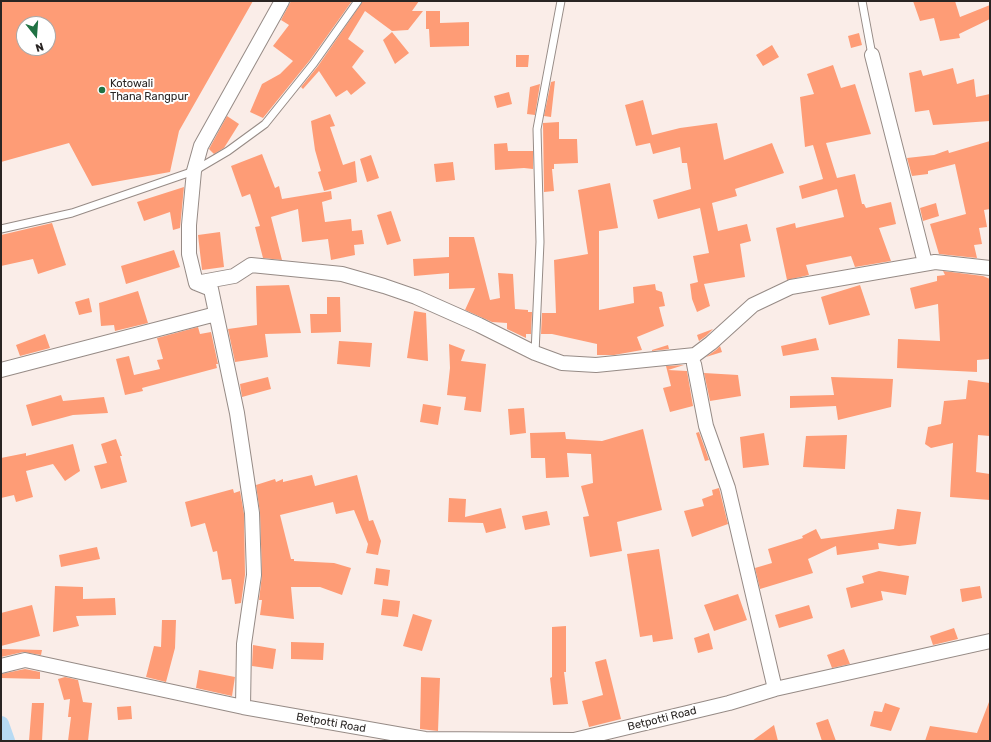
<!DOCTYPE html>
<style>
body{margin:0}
#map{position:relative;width:991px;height:742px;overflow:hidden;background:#faede8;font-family:Rubik,sans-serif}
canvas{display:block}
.frame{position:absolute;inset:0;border:2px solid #292523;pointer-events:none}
.north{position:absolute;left:16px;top:16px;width:40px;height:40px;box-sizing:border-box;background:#fff;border:1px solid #a9a8a7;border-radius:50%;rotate:163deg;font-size:11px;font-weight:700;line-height:16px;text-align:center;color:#292523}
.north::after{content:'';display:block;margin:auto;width:14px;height:18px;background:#207243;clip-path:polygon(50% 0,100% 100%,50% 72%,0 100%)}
</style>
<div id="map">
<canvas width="991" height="742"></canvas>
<div class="frame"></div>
<div class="north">N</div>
</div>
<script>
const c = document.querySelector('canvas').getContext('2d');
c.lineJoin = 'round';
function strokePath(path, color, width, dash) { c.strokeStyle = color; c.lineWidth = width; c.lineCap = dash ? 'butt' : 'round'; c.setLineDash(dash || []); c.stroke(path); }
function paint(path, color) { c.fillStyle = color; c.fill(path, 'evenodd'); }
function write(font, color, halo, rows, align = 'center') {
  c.font = font + ' Rubik,sans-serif'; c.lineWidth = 4; c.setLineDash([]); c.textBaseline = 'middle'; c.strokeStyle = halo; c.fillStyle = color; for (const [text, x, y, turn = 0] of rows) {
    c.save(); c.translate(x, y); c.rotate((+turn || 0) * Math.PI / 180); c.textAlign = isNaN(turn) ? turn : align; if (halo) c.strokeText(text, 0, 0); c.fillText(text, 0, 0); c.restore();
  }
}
const canal = new Path2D(`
 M1,724L7,741`);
const building = new Path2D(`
 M1,1H253L179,131L170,172L92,186L69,143L1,162ZM24,24H48V48H24Z
 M291,1H352L310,60L263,118L250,112L262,84L280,74L293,61L273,46L289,25L281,20Z
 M363,1H419L412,11H423L408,30L392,31L365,11L348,39L364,51L352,67L366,83L351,95L347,90L336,97L319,71L303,89L301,87L318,66Z
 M913,1H955L960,17L990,5V19L959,34L960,38L940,41L934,18L920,21Z
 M426,11H440V23L469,22V46L430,47L429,29H426Z
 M392,32L409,53L395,64L383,40Z
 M859,33L862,45L851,48L848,36Z
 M772,45L779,57L763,66L756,55Z
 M516,55H529L528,67H516Z
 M833,65L841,88L855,84L871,134L826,143L837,178L855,174L862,204H864L866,208L891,202L896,224L879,228L891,261L855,267L851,256L806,265L809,275L787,280L776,228L795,223L796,228L844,217L837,189L802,199L799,186L823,179L813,145L805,147L800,97L814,94L807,74Z
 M953,68L957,84L974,79L976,97L990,94V121L933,125L929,110L915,112L909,73L921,70L923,76Z
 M555,81L551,117L544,116L551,82Z
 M540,84L535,115L527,114L530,87Z
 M509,92L512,104L497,108L494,96Z
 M643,100L652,135L680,128L717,123L724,160L772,143L784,173L735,189L737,196L712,203L718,231L747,224L751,241L740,244L745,277L704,284L710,306L697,312L692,299L690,284L698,282L693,256L709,253L700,208L658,219L653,200L691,189L687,163H682L680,147L653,154L650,143L636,146L625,105Z
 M330,114L335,126L330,127L343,165L355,161L357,182L324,191L318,172L321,171L315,150L311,121Z
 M227,116L239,124L224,148L214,154L209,149Z
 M559,122V139H577L578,163L554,164V169H552L554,191L544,192L543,123Z
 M990,141V209L984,210L987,227L979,228L982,244L974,245L977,258L939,254L930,224L966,214L955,164L928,171V174L912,176L907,158L934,155L948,150L949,153Z
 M507,143L508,151H533V172V169L524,168L495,170L494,144Z
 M262,154L275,188L279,186L282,199L331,191L332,199L322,202L325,222L351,219L352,231L362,230L364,244L354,245L355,255L331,260L328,239L302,242L298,209L271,217L282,260L263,258L255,227L260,226L250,194L242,197L231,166Z
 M371,155L379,178L367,182L360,159Z
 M453,162L455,180L436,182L434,164Z
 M610,183L618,228L599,231V310L634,303L633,287L655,284L656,290L662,292L665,306L659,307L664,326L637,337L642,350L614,355H597V344L552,334H541L542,313H556L554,260L588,254L578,190Z
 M184,187L180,228L173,230L170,212L144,221L137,202Z
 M936,203L939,216L923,221L920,208Z
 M391,211L401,241L387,245L377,215Z
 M52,223L66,265L38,274L33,259L1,266V235Z
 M220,232L224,267L202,270L198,235Z
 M449,237H474L490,300L500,298L498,273L513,274L515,309L528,310V312H532L531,334H526V338L507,329V323L492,322L465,310L475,288L449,289V273L414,276L413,259L449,257Z
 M174,250L180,267L126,284L121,266Z
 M943,271L983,276L990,279L989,359L977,360V372L897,368L898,339L940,341L938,304L915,309L910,288L937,281V276L945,275Z
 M289,285L301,333L265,334L268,357L235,362L228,329L257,325L256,286Z
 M860,285L870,315L829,325L821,297Z
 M138,291L148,323L115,331L114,325L101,326L99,303Z
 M327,297H340L341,332L311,333L310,314H327Z
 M89,298L92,312L79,315L75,302Z
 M414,311L426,313L428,361L407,358Z
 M198,327L200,334L211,332L218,364H216L217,368L142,388L143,391L125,395L116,359L129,356L134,375L160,369L157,360L163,359L157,338Z
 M713,329L706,336L699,341L697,335Z
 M45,334L50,348L20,356L16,345Z
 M816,338L819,350L783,356L781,346Z
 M339,341L372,343L370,367L337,364Z
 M449,344L465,350L461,361L486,364L481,412L464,410L466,397L447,395L450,368Z
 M668,345L669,349L652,351V350Z
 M720,346L722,352L706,357L716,350Z
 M684,365L668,370L687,371L693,406L670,412L663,388L671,386L666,366Z
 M704,373L738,375L741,396L710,401Z
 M268,377L271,389L242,397L240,384Z
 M831,377L893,379L891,407L838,420L836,406L790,408V396L834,395Z
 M968,380L990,383V436L978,435L976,472L990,474V500L950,497L953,443L931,448L925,444L928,427L941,424L944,401L966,399Z
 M61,395L63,401L104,397L108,413L73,415L32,426L26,405Z
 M423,404L441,407L438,425L420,422Z
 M524,408L526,433L510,435L508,409Z
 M643,429L662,510L617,522L622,551L590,557L583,517L589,516L581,486L593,483L591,454L567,453L569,477L546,478L545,458H531L530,433L565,432L566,439L602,441Z
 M699,432L709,460L705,461L696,433Z
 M764,433L769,465L743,468L740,437Z
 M847,435L845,469L803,467L806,436Z
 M116,439L122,456H120L127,482L101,489L94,466L107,463L101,444Z
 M73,444L80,471L65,481L53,464L26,471L33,497L16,502L14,495L1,498V458L26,453V456Z
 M312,475L315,486L357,475L369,521L373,520L381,541L378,555L366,553L368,544L354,510L336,514L333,502L280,515L291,559H294V561L334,563L351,568L342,595L320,587H291L294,619L260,615L262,600H259L262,575L260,513L256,485L275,479L276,482L283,479V482Z
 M719,488L728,524L692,537L684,511L704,506L702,499L713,495L712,490Z
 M233,489L234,493L240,491L244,514L245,575L241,603L235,604L231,579L222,580L217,551L213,552L205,523L191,527L185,502Z
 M449,498L466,499L465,517L501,508L506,528L486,533L483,523L448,522Z
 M897,509L921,512L916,544L899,546L878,543L879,549L837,555L836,546L808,559L813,573L760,589L755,568L772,563L768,549L803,538L802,536L816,529L821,539L894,529Z
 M547,511L550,525L525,530L522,516Z
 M97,547L100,559L61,567L59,555Z
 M659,549L673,639L653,642L652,635L640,637L627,554Z
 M376,568L390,570L388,586L374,584Z
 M879,571L909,576L906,595L881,591L883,600L851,608L846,588L864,583L862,576Z
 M55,586L83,587V599L115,598L116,615L76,616L79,626L53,632Z
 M980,586L982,598L962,602L960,589Z
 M738,594L747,620L714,631L704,605Z
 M383,599L400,601L398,617L381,615Z
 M32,605L40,636L1,646V613Z
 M809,605L813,618L779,628L775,615Z
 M413,614L432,620L422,651L403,646Z
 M162,620H176L175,648L166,682L146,677L154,646L161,647Z
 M566,626V672H564L568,704L553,705L550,678L552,677V627Z
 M954,628L958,639L933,645L930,636Z
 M709,633L713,649L698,653L694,638Z
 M291,642L324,643L323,660L291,659Z
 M253,645L276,649L273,669L252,666Z
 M1,649L42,650L41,655L23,652L1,657Z
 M844,649L850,664L832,668L827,655Z
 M606,659L621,719L589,727L582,701L603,695L595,662Z
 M25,669L40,672V679L1,678V674Z
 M199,670L235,677L232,696L196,688Z
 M65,677L78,680L83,702L92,703L88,741H68L71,717H68L70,699L64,700L58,679Z
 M421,677L440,678L438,731L420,729Z
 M989,702L990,741H925L930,726L977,733Z
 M32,703H44L42,741H29Z
 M885,703L900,708L891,731L870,726L874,711L882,712Z
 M131,706L132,719L118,720L117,707Z
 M828,719L836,741H822L816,723Z
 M774,725L778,741H752Z`);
const service = new Path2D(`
 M862,1L872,55
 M1,229L72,213L194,171L228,151L265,124L314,63L358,1
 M535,353L540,242L537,129L561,1`);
const minor = new Path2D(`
 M872,55L925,263
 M196,283L234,276L251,265L342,274L384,286L416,297L479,325L535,353L562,363L596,365L695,355L711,343L753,305L791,287L935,262L990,268
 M694,364L706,426L728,488L775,689
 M1,370L216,314
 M1,666L25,660L243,707L425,739L574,740L729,703L775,689L990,641
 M243,707L244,644L254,575L252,513L237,413L211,289L196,283L189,254V225L194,171L201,146L282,1`);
const markers = [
 [102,90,4,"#207243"]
];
const poiNames = [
 ["Kotowali",110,84],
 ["Thana Rangpur",110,97]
];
const streetNames = [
 ["Betpotti Road",662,719,-14],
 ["Betpotti Road",331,723,10]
];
strokePath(canal, '#b7daf3', 16);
paint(building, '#fe9c76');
strokePath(service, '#968b86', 9);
strokePath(minor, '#968b86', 16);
strokePath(service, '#fff', 7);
strokePath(minor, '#fff', 14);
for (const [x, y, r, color] of markers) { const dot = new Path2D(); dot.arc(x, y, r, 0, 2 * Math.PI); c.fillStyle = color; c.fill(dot); strokePath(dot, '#fff', 1.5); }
write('11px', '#292523', '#fff', poiNames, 'left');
write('11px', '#292523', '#fff', streetNames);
</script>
